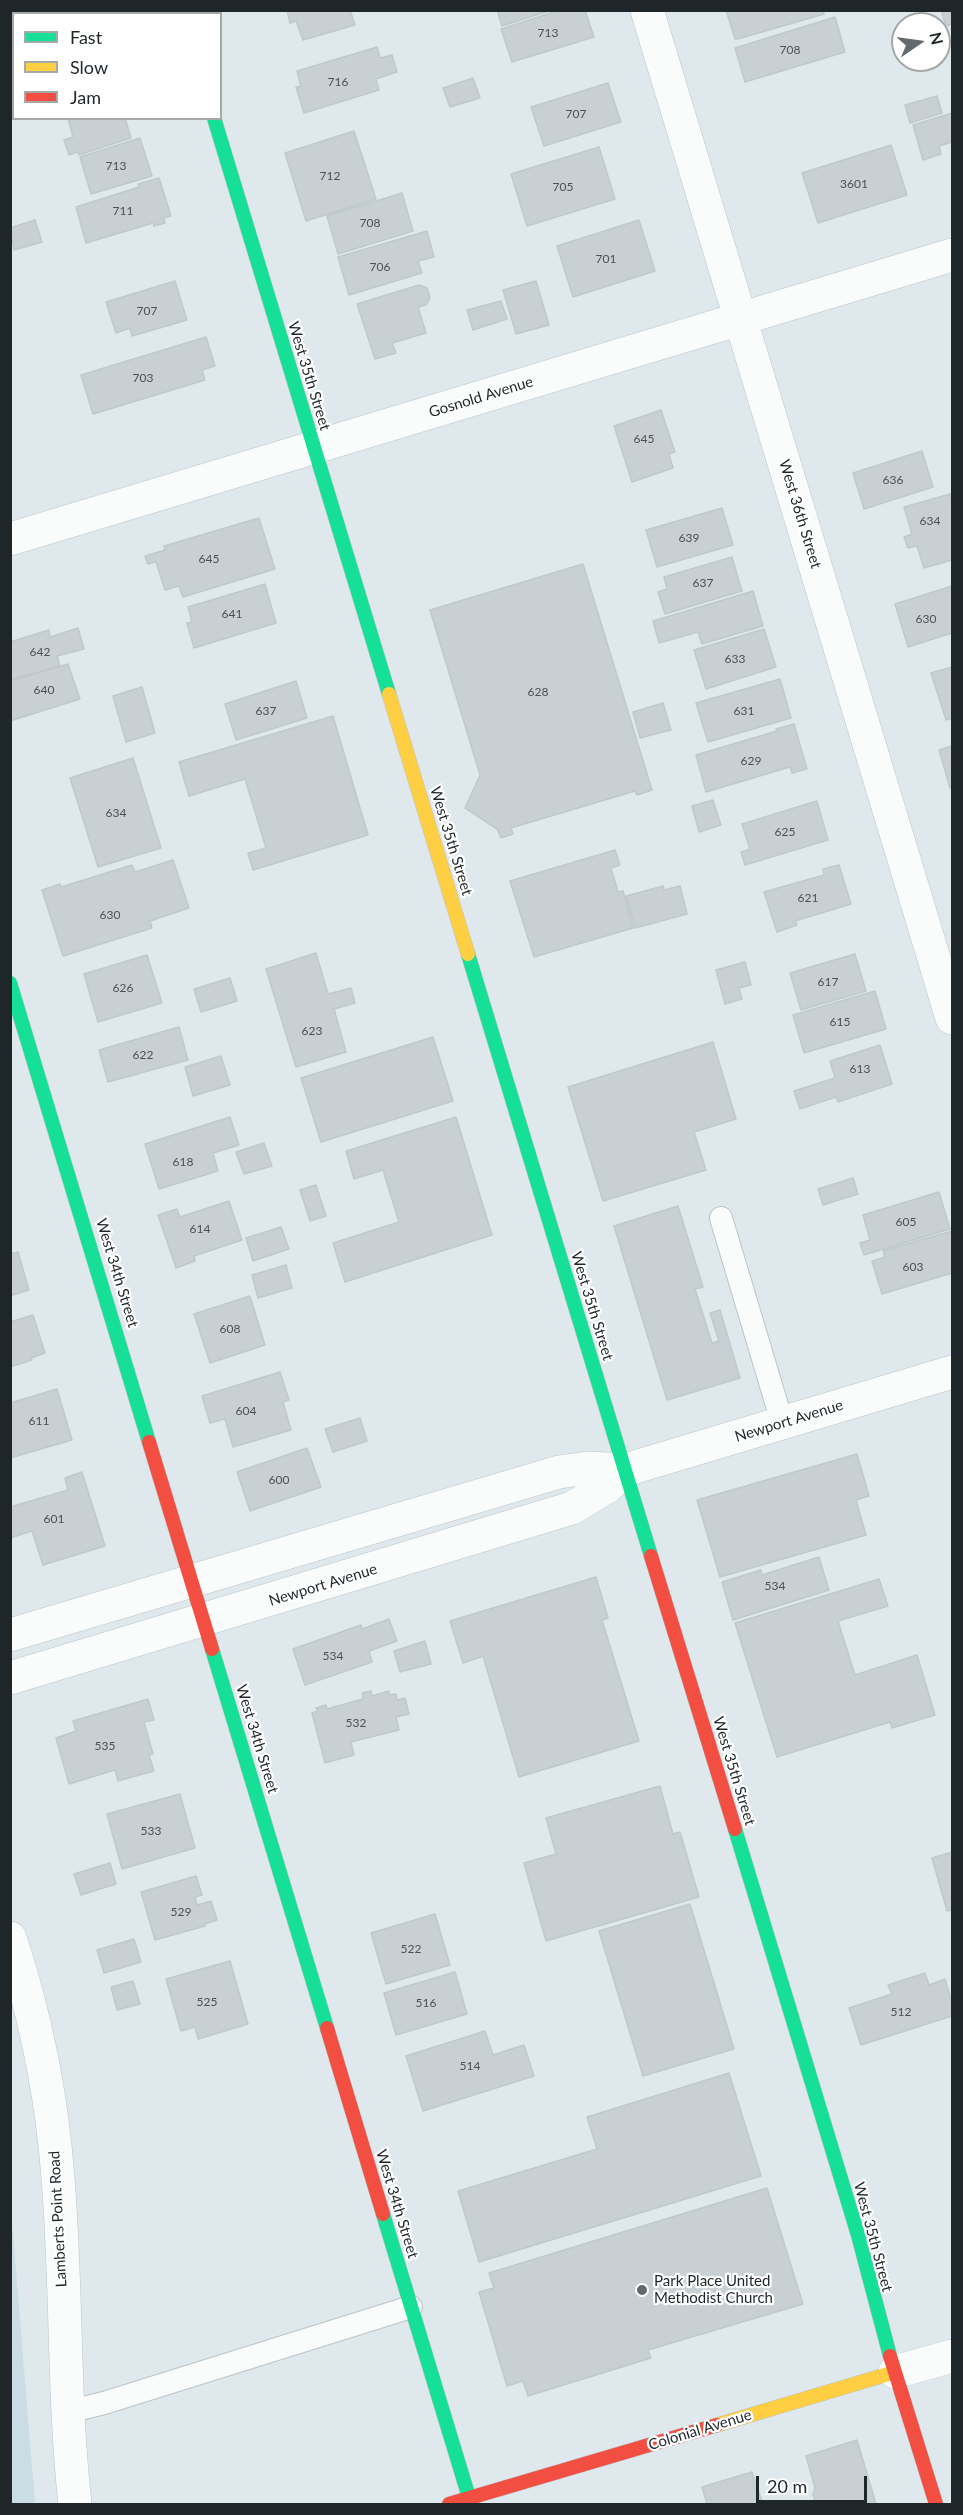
<!DOCTYPE html>
<style>
body{margin:0}
#map{position:relative;width:963px;height:2515px;overflow:hidden;background:#dfe9ed;font-family:Lato,sans-serif}
canvas{display:block}
.frame{position:absolute;inset:0;border:12px solid #1f2629;pointer-events:none}
.legend{position:absolute;left:12px;top:12px;width:210px;height:108px;box-sizing:border-box;background:#fff;border:2px solid #a5a8a9;margin:0;padding:8px 10px;list-style:none;font-size:18px;color:#1f2629}
.legend li{display:flex;align-items:center;gap:12px;height:30px}
.legend b{width:30px;border:2px solid #a5a8a9}
.north{position:absolute;left:891px;top:12px;width:60px;height:60px;box-sizing:border-box;background:#fff;border:2px solid #a5a8a9;border-radius:50%;rotate:77deg;font-size:16px;font-weight:700;line-height:24px;text-align:center;color:#1f2629}
.north::after{content:'';display:block;margin:auto;width:21px;height:27px;background:#626a6e;clip-path:polygon(50% 0,100% 100%,50% 72%,0 100%)}
.scale{position:absolute;left:756px;top:2476px;width:111px;height:27px;box-sizing:border-box;border:3px solid #1f2629;border-top:0;padding-left:8px;font-size:18px;line-height:21px;white-space:nowrap;color:#1f2629;-webkit-text-stroke:4px #fff;paint-order:stroke}
</style>
<div id="map">
<canvas width="963" height="2515"></canvas>
<div class="frame"></div>
<ul class="legend">
<li><b style="height:8px;background:#16e098"></b>Fast</li>
<li><b style="height:8px;background:#ffcf43"></b>Slow</li>
<li><b style="height:8px;background:#f24e42"></b>Jam</li>
</ul>
<div class="north">N</div>
<div class="scale">20 m</div>
</div>
<script>
const c = document.querySelector('canvas').getContext('2d');
c.lineJoin = 'round';
function paint(path, color) { c.fillStyle = color; c.fill(path, 'evenodd'); }
function strokePath(path, color, width, dash) { c.strokeStyle = color; c.lineWidth = width; c.lineCap = dash ? 'butt' : 'round'; c.setLineDash(dash || []); c.stroke(path); }
function write(font, color, halo, rows, align = 'center') {
  c.font = font + ' Lato,sans-serif'; c.lineWidth = 4.5; c.setLineDash([]); c.textBaseline = 'middle'; c.strokeStyle = halo; c.fillStyle = color; for (const [text, x, y, turn = 0] of rows) {
    c.save(); c.translate(x, y); c.rotate((+turn || 0) * Math.PI / 180); c.textAlign = isNaN(turn) ? turn : align; if (halo) c.strokeText(text, 0, 0); c.fillText(text, 0, 0); c.restore();
  }
}
const built = new Path2D(`
 M11,2208L35,2504H11Z`);
const building = new Path2D(`
 M10,10H105L106,14H14V51L10,52Z
 M287,10H350L355,25L303,40L296,21L290,23Z
 M497,10H552L502,26Z
 M560,10H585L594,37L512,62L501,29Z
 M726,10H823L824,14L738,39H735Z
 M941,10H952V24L946,26Z
 M835,17L845,52L745,82L735,48Z
 M377,47L380,58L392,55L397,72L376,79L379,90L304,113L296,87L301,86L297,71Z
 M473,78L480,98L450,107L443,88Z
 M608,83L621,122L544,146L531,107Z
 M937,96L942,113L910,123L905,105Z
 M952,113V142L939,146L941,154L923,160L913,125Z
 M68,118H125L131,138L79,155L78,152L69,155L64,140L73,137Z
 M354,131L376,199L306,221L285,153Z
 M140,138L152,176L91,194L80,157Z
 M891,145L907,195L818,223L802,173Z
 M599,147L615,199L527,226L511,174Z
 M159,178L171,216L164,218L165,223L154,226L153,223L86,243L76,207L139,187L138,184Z
 M402,193L413,231L338,254L327,216Z
 M35,220L42,242L14,250L10,228Z
 M639,220L655,271L573,297L557,246Z
 M427,231L434,257L418,261L422,273L349,295L338,257Z
 M175,281L187,320L132,336L130,328L116,333L106,302Z
 M536,281L549,325L516,334L503,290Z
 M419,285L427,288L430,298L426,305L418,307L426,333L392,343L396,353L375,359L357,304Z
 M501,301L507,319L473,330L467,310Z
 M206,337L215,366L202,370L205,380L93,414L81,375Z
 M661,410L675,452L669,454L673,468L632,482L614,426Z
 M922,451L933,487L864,509L853,473Z
 M950,494L952,502V560L924,568L917,546L908,548L904,537L912,534L904,507Z
 M722,508L733,545L657,567L646,530Z
 M259,518L275,569L183,597L179,586L165,590L156,562L148,564L145,556L165,550L164,546Z
 M732,557L742,591L665,614L658,592L667,589L664,577Z
 M583,564L652,790L637,795L635,791L511,828L513,834L501,838L497,829L465,808L480,775L430,610Z
 M265,584L276,623L194,648L187,623L192,622L188,607Z
 M952,586V633L908,647L895,604Z
 M753,591L763,626L702,644L698,632L659,643L653,621Z
 M78,628L84,649L57,656L60,666L10,680V642L49,630L50,637Z
 M764,629L776,667L706,689L694,650Z
 M68,664L80,699L10,721V681Z
 M952,667V718L946,720L931,673Z
 M780,679L791,718L708,742L696,703Z
 M296,681L307,718L236,740L225,704Z
 M142,687L155,733L126,742L113,696Z
 M663,703L671,730L640,738L633,712Z
 M333,716L368,835L253,870L248,853L266,848L245,779L189,796L179,762Z
 M794,724L807,769L792,773L790,767L706,792L696,755L777,731L776,729Z
 M952,746V787L950,788L939,750Z
 M133,758L161,848L98,867L70,778Z
 M713,800L721,825L699,832L692,806Z
 M817,801L828,840L745,865L741,852L750,849L742,824Z
 M615,850L620,865L611,868L618,892L623,891L633,928L534,957L510,881Z
 M173,860L189,908L150,921L152,928L63,956L42,890L60,884L61,887L132,865L135,872Z
 M839,865L851,904L795,921L797,925L777,932L764,892L824,875L823,869Z
 M663,886L664,890L680,886L687,914L635,928L626,896Z
 M316,953L328,994L351,988L355,1003L334,1009L346,1052L296,1067L266,969Z
 M855,954L866,991L801,1010L790,973Z
 M147,955L162,1003L98,1022L84,974Z
 M745,962L751,985L739,988L742,999L725,1004L716,970Z
 M230,978L237,1001L201,1012L194,989Z
 M875,991L886,1029L804,1053L793,1015Z
 M179,1027L188,1060L108,1082L99,1050Z
 M433,1037L453,1101L321,1142L301,1078Z
 M713,1042L736,1119L694,1132L706,1170L603,1201L568,1087Z
 M880,1045L892,1084L838,1102L836,1097L800,1109L794,1091L835,1078L830,1061Z
 M221,1056L230,1085L193,1096L185,1067Z
 M230,1117L239,1145L213,1153L218,1171L159,1189L145,1144Z
 M456,1117L492,1235L345,1282L333,1243L399,1222L383,1170L354,1179L346,1151Z
 M264,1143L272,1166L244,1174L236,1152Z
 M853,1178L858,1194L823,1205L818,1189Z
 M316,1185L326,1216L310,1221L300,1190Z
 M939,1192L950,1229L864,1255L860,1243L870,1240L863,1215Z
 M229,1201L242,1240L194,1256L195,1261L176,1268L158,1215L177,1209L180,1217Z
 M678,1206L703,1287L695,1289L712,1343L719,1341L710,1313L720,1310L740,1378L667,1400L614,1226Z
 M281,1227L289,1249L253,1261L246,1238Z
 M952,1231V1273L882,1294L872,1261L885,1257L883,1251Z
 M18,1252L29,1290L10,1296V1254Z
 M286,1265L292,1288L258,1298L252,1275Z
 M250,1296L265,1345L210,1363L194,1314Z
 M33,1315L45,1353L31,1358L32,1360L10,1367V1322Z
 M280,1372L289,1400L283,1402L291,1430L233,1447L225,1419L210,1423L202,1396Z
 M57,1389L72,1440L10,1458V1403Z
 M360,1418L367,1441L333,1452L325,1429Z
 M307,1448L321,1487L250,1511L237,1472Z
 M857,1454L869,1496L856,1500L866,1535L720,1577L697,1500Z
 M82,1472L105,1546L43,1565L32,1531L10,1538V1507L68,1490L65,1478Z
 M819,1557L829,1590L733,1620L722,1582L761,1570L762,1575Z
 M596,1577L608,1618L602,1620L639,1741L519,1777L483,1656L463,1663L450,1621Z
 M879,1579L888,1606L838,1621L855,1675L917,1655L935,1715L892,1728L890,1722L777,1757L735,1623Z
 M389,1619L397,1641L369,1651L372,1662L305,1685L293,1649L361,1625L362,1629Z
 M425,1641L431,1664L400,1672L394,1651Z
 M371,1691L372,1696L389,1691V1695L396,1694L397,1700L405,1698L409,1714L396,1717L399,1730L351,1742L354,1755L325,1763L312,1713L318,1711L316,1708L326,1705L327,1709L363,1699L362,1693Z
 M148,1699L154,1720L144,1722L153,1754L149,1755L154,1771L118,1781L115,1770L69,1784L56,1738L76,1731L73,1721Z
 M660,1786L673,1834L680,1832L699,1897L546,1941L524,1863L556,1854L546,1818Z
 M180,1794L195,1848L122,1869L107,1814Z
 M952,1852V1910L947,1911L932,1858Z
 M110,1863L116,1884L81,1895L74,1874Z
 M196,1876L202,1895L195,1897L197,1905L211,1901L217,1920L205,1924V1926L155,1940L141,1892Z
 M690,1904L734,2049L643,2076L599,1931Z
 M435,1914L450,1965L386,1984L371,1933Z
 M134,1939L141,1962L104,1973L97,1950Z
 M230,1961L248,2024L198,2039L195,2027L181,2031L166,1979Z
 M455,1972L467,2014L396,2035L384,1993Z
 M925,1973L929,1985L945,1979L952,2003V2016L861,2045L849,2008L892,1994L888,1985Z
 M133,1981L140,2004L117,2010L111,1987Z
 M485,2031L493,2055L524,2045L534,2076L423,2111L406,2056Z
 M729,2073L761,2176L479,2262L458,2191L597,2149L587,2117Z
 M767,2188L803,2304L648,2350L651,2358L528,2396L523,2381L507,2386L479,2292L494,2288L489,2273Z
 M857,2440L876,2504H819L815,2501L813,2494L815,2488L806,2456Z
 M752,2472L763,2504H707L702,2487Z`);
const lane = new Path2D(`
 M721,1218L782,1422
 M67,2412L104,2403L411,2307`);
const street = new Path2D(`
 M647,10L952,1018
 M10,539L952,255
 M10,1635L559,1472L588,1468L625,1470L952,1372
 M10,1678L572,1508L607,1487L625,1470
 M10,1938C35,2014 52,2099 58,2178C67,2287 63,2396 75,2504
 M895,2372L952,2356`);
const fast = new Path2D(`
 M214,118L389,694
 M468,954L651,1556
 M10,983L149,1442
 M212,1649L327,2028
 M735,1829L858,2235L890,2356
 M383,2214L471,2504`);
const slow = new Path2D(`
 M389,694L468,954
 M717,2425L895,2372`);
const jam = new Path2D(`
 M181,10L182,14
 M149,1442L212,1649
 M651,1556L735,1829
 M327,2028L383,2214
 M890,2356L936,2504
 M449,2504L717,2425`);
const markers = [
 [642,2290,6,"#626a6e"]
];
const numberNames = [
 ["713",548,33],
 ["708",790,50],
 ["716",338,82],
 ["707",576,114],
 ["713",116,166],
 ["712",330,176],
 ["3601",854,184],
 ["705",563,187],
 ["711",123,211],
 ["708",370,223],
 ["701",606,259],
 ["706",380,267],
 ["707",147,311],
 ["703",143,378],
 ["645",644,439],
 ["636",893,480],
 ["634",930,521],
 ["639",689,538],
 ["645",209,559],
 ["637",703,583],
 ["641",232,614],
 ["630",926,619],
 ["642",40,652],
 ["633",735,659],
 ["640",44,690],
 ["628",538,692],
 ["637",266,711],
 ["631",744,711],
 ["629",751,761],
 ["634",116,813],
 ["625",785,832],
 ["621",808,898],
 ["630",110,915],
 ["617",828,982],
 ["626",123,988],
 ["615",840,1022],
 ["623",312,1031],
 ["622",143,1055],
 ["613",860,1069],
 ["618",183,1162],
 ["605",906,1222],
 ["614",200,1229],
 ["603",913,1267],
 ["608",230,1329],
 ["604",246,1411],
 ["611",39,1421],
 ["600",279,1480],
 ["601",54,1519],
 ["534",775,1586],
 ["534",333,1656],
 ["532",356,1723],
 ["535",105,1746],
 ["533",151,1831],
 ["529",181,1912],
 ["522",411,1949],
 ["525",207,2002],
 ["516",426,2003],
 ["512",901,2012],
 ["514",470,2066]
];
const streetNames = [
 ["West 35th Street",309,376,73],
 ["Gosnold Avenue",481,397,-17],
 ["West 36th Street",800,514,73],
 ["West 35th Street",451,841,73],
 ["West 34th Street",117,1273,73],
 ["West 35th Street",592,1306,73],
 ["Newport Avenue",789,1421,-17],
 ["Newport Avenue",323,1585,-17],
 ["West 34th Street",257,1739,73],
 ["West 35th Street",734,1771,73],
 ["West 34th Street",397,2204,73],
 ["Lamberts Point Road",58,2219,-93],
 ["West 35th Street",873,2237,75],
 ["Colonial Avenue",700,2430,-17]
];
const poiNames = [
 ["Park Place United",654,2281],
 ["Methodist Church",654,2298]
];
paint(built, '#cbdde4');
paint(building, '#c8d0d3');
strokePath(building, '#c0c8cb', 1.5);
strokePath(lane, '#bcc4c7', 24);
strokePath(street, '#bcc4c7', 34);
strokePath(fast, '#bcc4c7', 15);
strokePath(slow, '#bcc4c7', 15);
strokePath(jam, '#bcc4c7', 15);
strokePath(lane, '#fafcfc', 22);
strokePath(street, '#fafcfc', 33);
strokePath(fast, '#16e098', 14);
strokePath(slow, '#ffcf43', 14);
strokePath(jam, '#f24e42', 14);
for (const [x, y, r, color] of markers) { const dot = new Path2D(); dot.arc(x, y, r, 0, 2 * Math.PI); c.fillStyle = color; c.fill(dot); strokePath(dot, '#fff', 2); }
write('12px', '#4b5255', null, numberNames);
write('15px', '#1f2629', '#fff', streetNames);
write('15px', '#1f2629', '#fff', poiNames, 'left');
</script>
